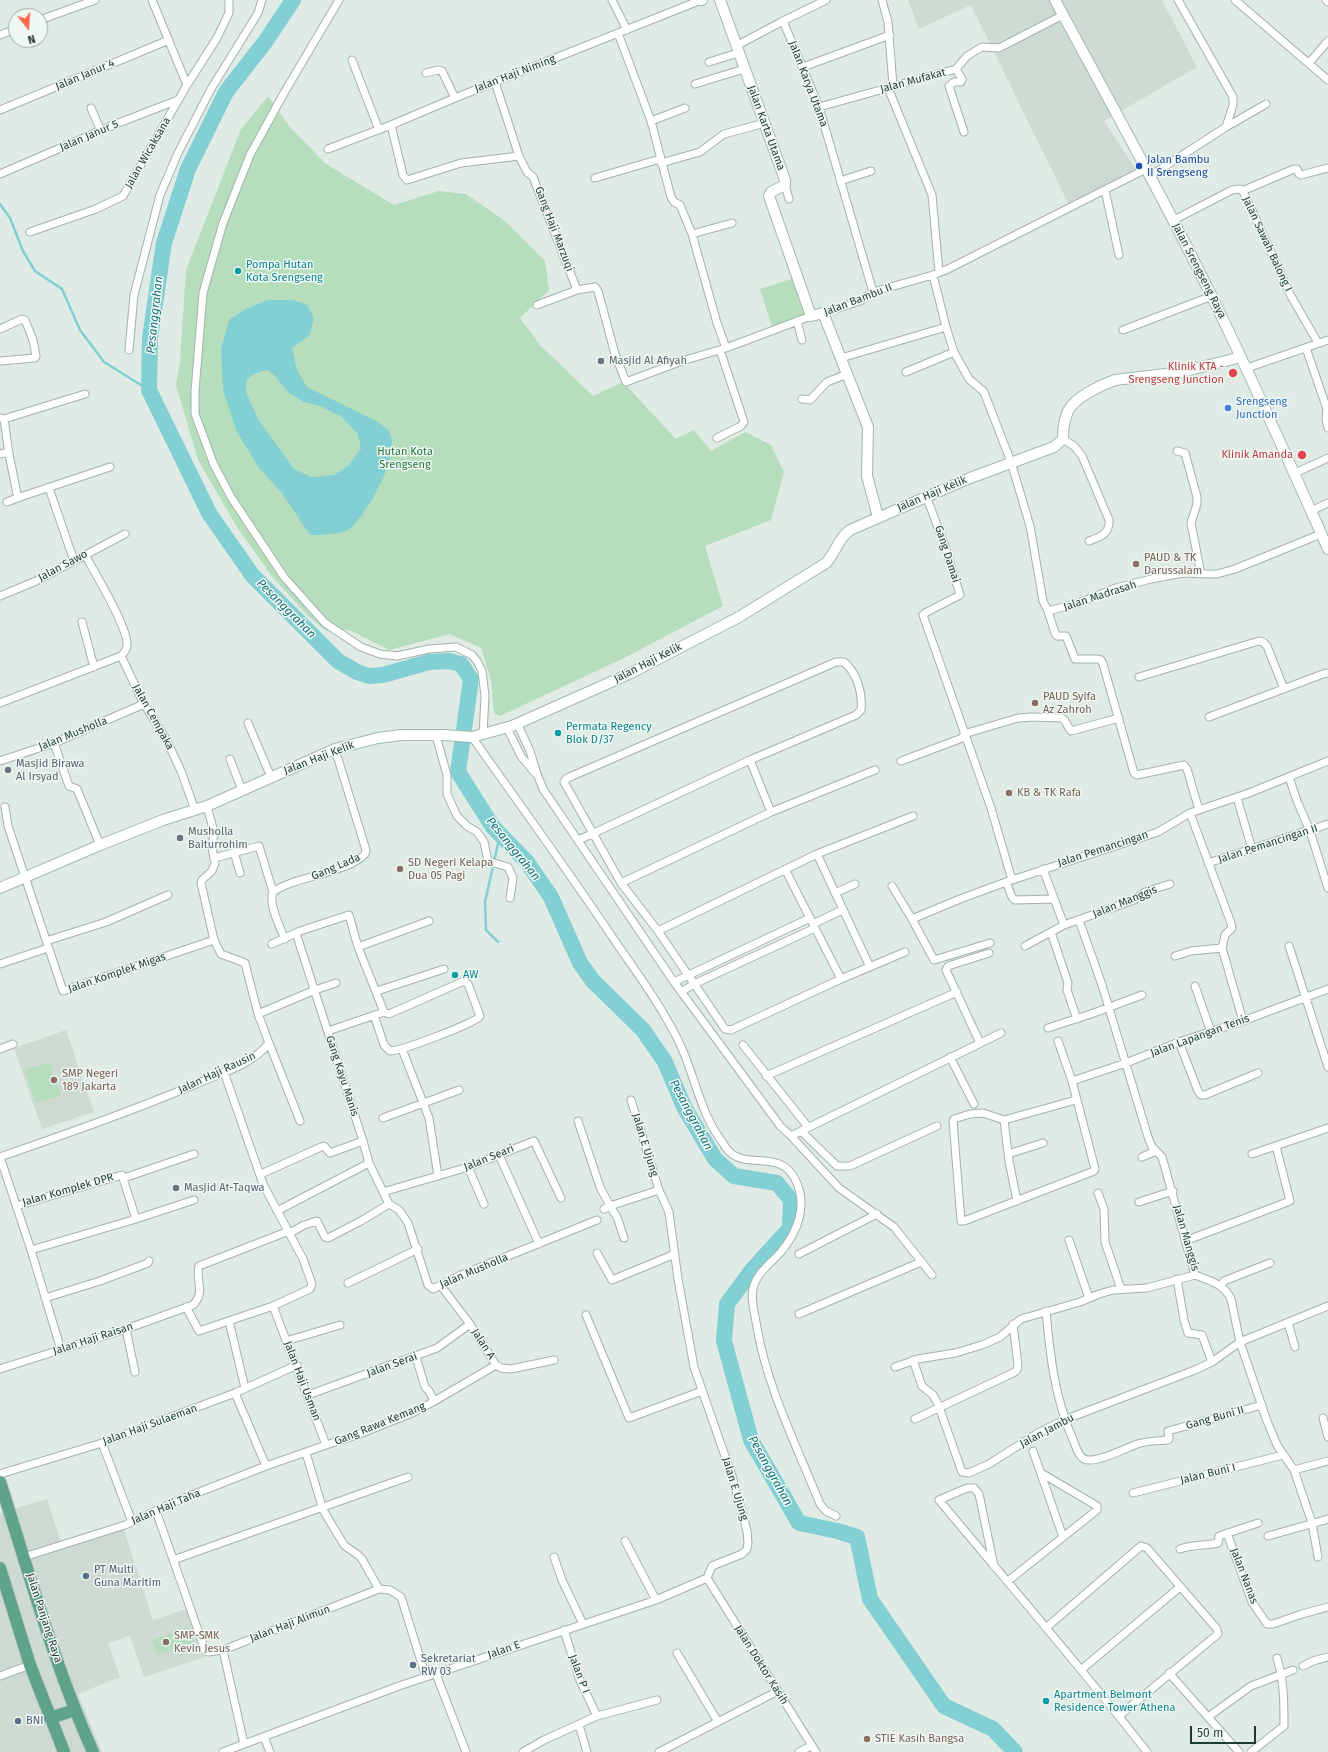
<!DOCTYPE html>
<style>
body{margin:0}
#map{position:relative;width:1328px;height:1752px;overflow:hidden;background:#dfebe4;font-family:"Fira Sans",sans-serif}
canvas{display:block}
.north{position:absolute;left:8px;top:8px;width:40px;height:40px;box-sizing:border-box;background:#eff8f2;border:1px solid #9cada5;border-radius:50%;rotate:163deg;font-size:11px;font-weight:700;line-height:16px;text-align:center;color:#1f3c31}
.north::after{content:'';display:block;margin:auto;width:14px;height:18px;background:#fa674d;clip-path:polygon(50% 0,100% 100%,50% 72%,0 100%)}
.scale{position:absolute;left:1190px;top:1726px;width:66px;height:18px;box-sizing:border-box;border:2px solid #1f3c31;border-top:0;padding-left:5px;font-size:12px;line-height:14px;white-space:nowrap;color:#1f3c31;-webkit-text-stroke:3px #eff8f2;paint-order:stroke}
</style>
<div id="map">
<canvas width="1328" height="1752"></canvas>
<div class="north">N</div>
<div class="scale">50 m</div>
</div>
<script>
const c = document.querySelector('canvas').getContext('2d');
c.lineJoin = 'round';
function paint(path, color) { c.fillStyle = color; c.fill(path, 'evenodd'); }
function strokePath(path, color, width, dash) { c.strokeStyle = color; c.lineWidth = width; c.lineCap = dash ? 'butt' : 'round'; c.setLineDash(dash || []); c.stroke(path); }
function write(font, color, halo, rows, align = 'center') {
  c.font = font + ' "Fira Sans",sans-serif'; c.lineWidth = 3; c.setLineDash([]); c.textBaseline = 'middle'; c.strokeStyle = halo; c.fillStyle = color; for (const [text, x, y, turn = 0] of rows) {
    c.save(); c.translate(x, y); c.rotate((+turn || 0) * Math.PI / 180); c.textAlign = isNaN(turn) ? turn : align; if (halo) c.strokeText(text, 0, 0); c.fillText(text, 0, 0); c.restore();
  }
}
const built = new Path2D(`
 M908,0H1162L1197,67L1104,121L1139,174L1070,207L971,5L919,29Z
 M66,1030L94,1112L42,1129L14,1048Z
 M47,1499L62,1546L123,1527L153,1620L189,1608L205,1657L144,1677L130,1636L108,1643L120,1677L78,1694L102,1752H0V1513Z`);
const green = new Path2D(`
 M268,96L289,126L326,164L394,205L439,191L466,194L505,221L545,261L549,290L520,318L541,346L593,396L623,382L676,439L694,430L711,451L745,432L771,445L784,472L771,520L705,546L723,606L624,658L500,716L494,713L491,680L481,648L450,634L389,650L349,630L326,631L307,615L271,575L237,527L198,460L176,385L180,361L186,270L241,129Z
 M794,278L807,316L772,327L760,289Z
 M50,1062L61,1095L36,1103L25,1070Z
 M189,1627L194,1642L157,1655L152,1640Z`);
const water = new Path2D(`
 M267,300H293L307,305L314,318L310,335L292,348L297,370L307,387L378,422C381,425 385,427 388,430C404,450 368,512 352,527C343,535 322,535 310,535L282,493L259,468L237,432L223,390L221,349L229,320L244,310ZM267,370L275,376L289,393L304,402L320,406L342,417L358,434L361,449L349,465L334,475L311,477L294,469L258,419L246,392L247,379L256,373Z`);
const stream = new Path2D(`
 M0,204L10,218L23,251L35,271L62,289L80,330L104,362L149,390
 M498,942L486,930L485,902L500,835`);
const river = new Path2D(`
 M293,0L265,42L226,92L188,169L164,243L150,338L149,390L209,513L252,575L338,661L357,672L369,676L383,675L429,662L449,661L461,664L471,679L458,772L493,827L527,862L551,897L580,963L593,981L643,1030L665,1062L684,1107L715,1159L734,1176L777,1183L791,1200L790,1228L752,1270L727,1304L724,1341L751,1440L799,1523L837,1531L857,1537L870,1599L944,1706L993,1729L1015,1752`);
const street = new Path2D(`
 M152,0L187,85
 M339,0L284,93L250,155L223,223L203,293L195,391V414L214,465L231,497L284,577L325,623L361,647L380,654L397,656L429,649L456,647L472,655L477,661L482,671L485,696L483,735
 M612,0L627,30
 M882,0L888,22L893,86
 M1235,0L1328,80
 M1326,0L1328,2
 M40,20L95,0
 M783,21L826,0
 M618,33L651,121L671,197L674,202L680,205L692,234L717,323L726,348
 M0,35L16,29
 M736,46L783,21L819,107L873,292
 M352,60L379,130
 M709,62L738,53
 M1309,63L1328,41
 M803,67L890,35
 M956,69L962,79L961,82H954L949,86L964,132
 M426,73L438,70L442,71L455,98
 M495,82L519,156L527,172L533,177L577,290
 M695,84L744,69
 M888,88L932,195L939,272
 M819,107L956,69L967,56L982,47L999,48L1063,15
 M91,108L101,131
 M0,110L169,40
 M651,121L685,108
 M391,125L403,175L407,180L461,163L519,156
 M1226,127L1266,104
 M328,149L391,125L455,98L701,0
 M661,163L700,152L724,134L765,123
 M0,174L116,124L178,100
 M1150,176L1226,127L1233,105V97L1178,0
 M595,178L660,159
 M840,181L871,171
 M785,185L789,199
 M1105,190L1119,255
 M1242,191L1294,169H1297L1299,174L1301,175L1328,168
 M1174,220L1232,190L1240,189L1243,191L1291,296L1318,343
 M30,232L96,209L123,196L187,85L217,38L229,13V0
 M692,234L732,223
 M933,275L946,327L954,352L969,379L984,392L1011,462L1030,526L1043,601L1048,611L1079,603L1116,588L1151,579L1183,573L1217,574L1235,569L1321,534
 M537,305L577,290L595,287L598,291L615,354L626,382L682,361L726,348L811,316
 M823,313L860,301L873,292L933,275L948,269L1146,169
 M797,321L802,340
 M0,329L22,319L25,320L33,340L36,356L35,358L0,361
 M1123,330L1212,296
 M1306,348L1327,409L1326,419L1328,428
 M129,350L134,295L160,195L178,153L211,89L258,13L262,0
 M841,358L946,327
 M1247,368L1328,340
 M906,372L954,352
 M802,399L810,400L827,382L847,374
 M0,418L4,419L9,454
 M4,419L85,394
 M717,438L741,426L744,422L720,350
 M1063,439L1074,446L1082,456L1109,520C1110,534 1100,537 1089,541
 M1177,451L1185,453L1197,497V504L1191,523L1201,574
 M0,454L4,453L9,454L17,494L20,497L110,467
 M1295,473L1328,458
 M47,488L50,491L74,561
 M926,496L944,543L960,595L925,613L923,615L991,808L1012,880
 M7,502L20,497
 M1311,511L1328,503
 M0,596L36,581L125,534
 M1048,611L1055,633L1057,636H1066L1075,659H1098L1101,660L1103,664L1134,773L1137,775L1184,765L1187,769L1199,810
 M82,622L94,667
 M121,656L144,704L166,739L181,771L195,810
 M1139,677L1259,641L1263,642L1267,646L1284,689
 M0,703L121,656C124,653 127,650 127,645C128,627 95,573 85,555
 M1209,717L1323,674L1328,673
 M248,723L271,777
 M517,723L530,751L537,774L543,789L674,982L781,1127L791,1136L1001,1033
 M507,728L521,756L535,773
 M964,734L1018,718L1032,717L1062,718C1067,721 1067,727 1071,731L1119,718
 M436,736L447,775V794L457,816L467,826L477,832L484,842L488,861L508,867L513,878L510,898
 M472,737C520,805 569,872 615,941C632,966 651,991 666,1018C672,1028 678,1039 683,1051C696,1082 702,1116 723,1143C725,1147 728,1151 732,1154C751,1168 782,1150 796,1181C808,1207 797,1233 780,1253C771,1263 758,1272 754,1285C750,1296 754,1310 756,1322C766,1386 796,1444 820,1504L826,1511L836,1516
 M54,743L69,786L77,789L100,845
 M230,759L242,790
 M750,760L771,812
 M0,761L54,743L144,704
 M901,761L965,737
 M1289,777L1297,801L1310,831L1328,888
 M1237,798L1252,849
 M5,807L8,826L63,991L214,940
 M1190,813L1231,923L1232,928L1225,935L1222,948L1243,1021
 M578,840L592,834L750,760L856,715L861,710C863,693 857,673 844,662H836L572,776L566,779L564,782L621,883L658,931L725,1029L731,1030L841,979L905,952
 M234,852L240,873
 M817,854L870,967
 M214,858L259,846L273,892
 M1208,863L1328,824
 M785,869L841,979
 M1043,869L1064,925
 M1006,882L1012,897L1015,900L1054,899
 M621,883L771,812L875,770
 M892,886L912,919L960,899L1006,882L1158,832L1190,813L1249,793L1328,761
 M835,893L855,884
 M912,919L934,960L990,943
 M1079,920L1102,985L1148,1137L1152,1147L1162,1157L1195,1275C1210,1281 1224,1284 1231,1299L1240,1342L1267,1421L1277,1445L1294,1470L1312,1523L1318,1557
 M813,924L842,910
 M658,931L817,854L913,816
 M1051,932L1068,983L1067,990L1077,1019
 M296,933L363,1141L369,1163
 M285,939C280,928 268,903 273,892C295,876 348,873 365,854L366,850L335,749
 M46,941L106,922L168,895
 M272,944L300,931L349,915L358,947L384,1012
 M1025,946L1064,925L1134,900L1145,892L1170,884
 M1289,946L1328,1067
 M358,947L429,921
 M1175,956L1191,951L1222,948
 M0,964L48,948
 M674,982L810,918
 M1195,986L1211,1032
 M377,991L444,969
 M681,992L694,984L815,928
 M258,1014L315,990L336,983
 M1048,1028L1091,1014L1142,995
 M328,1031L384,1012L389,1014L464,981L468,984L480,1016C476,1023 401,1051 390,1051L384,1045L374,1015
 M1058,1041L1072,1081L1095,1169L1094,1171L964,1221H961L953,1121L954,1119L970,1114L983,1113L1004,1120L1076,1100
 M1179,1042L1198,1091L1201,1095H1205L1258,1073
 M269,1043L300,1121
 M980,1043L946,970L948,966L989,953
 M743,1045L808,1127
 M0,1049L13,1044
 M402,1049L429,1118L438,1176
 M950,1057L974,1104
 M766,1076L957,992
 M1072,1081L1126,1063L1179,1042L1243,1021L1328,989
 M631,1100L659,1190L669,1212L678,1279L694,1367L732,1476L747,1531L748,1543L747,1549L742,1554L712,1566L707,1578
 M383,1118L459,1090
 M1004,1120L1009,1161L1017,1201
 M578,1121L600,1187L610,1206L659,1190
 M801,1131L837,1166H850L937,1126
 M791,1136L839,1188L894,1227L932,1275
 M1008,1154L1043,1143
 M1252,1154L1328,1128
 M499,1155L539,1244
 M0,1157C66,1134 132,1111 196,1084C221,1073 252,1065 269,1043L258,1014L245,963L221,954L214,940L201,883L202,880L212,871L215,863L212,848L214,832L207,806
 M0,1157L31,1250L61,1350
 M1142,1157L1156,1151
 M468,1167L484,1204
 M261,1174L321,1147L324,1146L330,1153L363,1141
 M124,1178L194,1154
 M383,1192L468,1167L534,1141L561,1198
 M1098,1193L1104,1209L1105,1242L1121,1289
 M1139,1202L1173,1191
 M16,1206L122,1175L136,1219
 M604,1209L610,1206L617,1217L624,1238
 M277,1211L369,1163L389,1204L399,1210L408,1223L428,1285L433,1289L461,1275L597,1220
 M290,1233L304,1225L317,1221L325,1237L328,1238L361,1221L389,1204
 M1069,1240L1089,1298
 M1185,1241L1290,1201L1276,1146
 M31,1250L136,1219L194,1200
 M597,1253L612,1280L675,1254
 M799,1254L877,1214
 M1177,1279L1184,1320L1188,1333L1202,1335L1212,1362
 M348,1283L418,1249
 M441,1286L470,1324L496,1365L501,1368L511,1369L554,1360
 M1221,1286L1224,1281L1270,1263
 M45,1298L100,1281L148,1263L149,1261
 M186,1307L199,1331L273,1306
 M1046,1311C1050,1356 1055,1400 1074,1442C1076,1448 1080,1460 1088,1460C1101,1461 1124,1449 1137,1444C1147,1441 1157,1441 1167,1440L1169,1439L1168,1431L1262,1405
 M799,1314L921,1262
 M586,1315L629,1418L702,1391
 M229,1321L245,1388
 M1288,1323L1295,1347
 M126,1329L135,1372
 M286,1341L340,1325
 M416,1357L425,1387L429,1391L434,1401
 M913,1360L922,1386L933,1395L938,1404L962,1472L969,1473L989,1464L1038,1433L1064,1420L1195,1370L1212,1362L1240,1342L1328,1306
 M895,1367L918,1359L955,1353L982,1345L1000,1337L1021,1319L1080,1302L1099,1294L1113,1290L1147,1288L1195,1275
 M0,1369L126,1329L193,1305C206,1292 195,1281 199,1266L289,1231
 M235,1393L266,1466
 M308,1395L437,1348L470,1324
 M1323,1418L1328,1437
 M915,1419L1013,1373L1017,1370L1018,1365L1013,1324
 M102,1443L132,1522
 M326,1445L357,1435L412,1413L431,1403L496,1365
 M1033,1451L1063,1537
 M306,1453L323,1510L344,1545L358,1555L362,1559L379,1589L390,1590L401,1597L426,1677
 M1294,1470L1328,1461
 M0,1474L102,1443L235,1393L297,1365
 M1133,1493L1283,1455
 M156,1511L205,1650L208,1652L223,1650L379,1589
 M1227,1533L1252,1602L1267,1624H1273L1302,1614L1328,1607
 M1268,1536L1328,1519
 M625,1541L656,1600
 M1180,1549C1194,1544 1205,1546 1218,1543L1219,1536L1258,1523
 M24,1557L125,1525L179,1500L266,1466L326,1445L273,1306L310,1289L312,1284L303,1259L263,1184L224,1072
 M554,1557L562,1580L583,1624
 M173,1560L408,1477
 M994,1566L979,1494L974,1488H967L939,1500C1009,1584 1080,1666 1147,1752
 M707,1578L816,1752
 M1008,1581L1097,1510V1506L1041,1473
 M1047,1627L1141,1546L1147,1548L1217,1629L1218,1634L1119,1716
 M223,1650L244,1744
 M677,1653L718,1722
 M1303,1666L1313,1661L1328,1657
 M1082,1669L1180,1587
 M1169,1673L1239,1752
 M436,1674L466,1752
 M0,1676L30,1665
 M597,1716L657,1700
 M1208,1717L1251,1686L1293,1670
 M579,1725L587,1752
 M264,1737L270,1752
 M223,1752L399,1686L656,1600L707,1578
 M523,1752L544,1740L597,1716L579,1678L564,1630
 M659,1752L778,1691
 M799,1752L811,1746
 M1251,1752L1284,1726C1284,1701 1284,1682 1277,1658`);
const secondary = new Path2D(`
 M701,0H702
 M720,0L785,180V185L771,192L769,196L811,316L823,313L868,427L867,476L878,517
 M1055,0C1108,99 1163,196 1212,297C1253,380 1290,464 1328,549
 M0,888L100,845L163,820L207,806L335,749L378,738L401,735H444L472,737L512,726L629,674L739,617L826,563C836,552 837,540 850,530L970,478L1054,447L1063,439C1063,430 1064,420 1068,411C1075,397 1101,385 1115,380L1182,372L1241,357`);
const primary = new Path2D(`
 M0,1482C29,1572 54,1665 93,1752
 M0,1568L30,1665L64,1752
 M50,1718L75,1710`);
const markers = [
 [1139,166,4,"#1a4fb4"],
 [238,271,4,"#0f9aa8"],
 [601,361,4,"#6b7280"],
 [1233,373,5,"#e0444e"],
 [1228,408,4,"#3f7fe0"],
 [1302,455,5,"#e0444e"],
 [1136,564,4,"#8d6e63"],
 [1035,703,4,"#8d6e63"],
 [558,733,4,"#0f9aa8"],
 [8,770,4,"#6b7280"],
 [1009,793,4,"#8d6e63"],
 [180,838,4,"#6b7280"],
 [400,869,4,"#8d6e63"],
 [455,975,4,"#0f9aa8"],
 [54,1080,4,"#8d6e63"],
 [176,1188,4,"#6b7280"],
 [86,1576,4,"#5c6f8a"],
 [166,1642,4,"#8d6e63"],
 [413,1665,4,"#5c6f8a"],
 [1046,1701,4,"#0f9aa8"],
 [18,1721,4,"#5c6f8a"],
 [867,1739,4,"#8d6e63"]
];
const streetNames = [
 ["Jalan Haji Niming",515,74,-21],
 ["Jalan Janur 4",85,75,-23],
 ["Jalan Mufakat",913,81,-15],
 ["Jalan Karya Utama",808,84,69],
 ["Jalan Karta Utama",766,128,70],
 ["Jalan Janur 5",89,136,-23],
 ["Jalan Wicaksana",148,153,-60],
 ["Gang Haji Marzuqi",554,229,69],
 ["Jalan Sawah Balong I",1267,244,65],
 ["Jalan Srengseng Raya",1199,271,63],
 ["Jalan Bambu II",858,300,-21],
 ["Jalan Haji Kelik",932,494,-23],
 ["Gang Damai",947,554,72],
 ["Jalan Sawo",63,566,-28],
 ["Jalan Madrasah",1100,596,-18],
 ["Jalan Haji Kelik",648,663,-27],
 ["Jalan Cempaka",153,717,61],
 ["Jalan Musholla",73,734,-22],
 ["Jalan Haji Kelik",319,758,-21],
 ["Jalan Pemancingan II",1268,844,-18],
 ["Jalan Pemancingan",1103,849,-18],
 ["Gang Lada",336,867,-23],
 ["Jalan Manggis",1125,902,-22],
 ["Jalan Komplek Migas",117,973,-19],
 ["Jalan Lapangan Tenis",1200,1036,-20],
 ["Jalan Haji Rausin",217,1073,-25],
 ["Gang Kayu Manis",342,1076,72],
 ["Jalan E Ujung",645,1145,73],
 ["Jalan Seari",489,1158,-22],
 ["Jalan Komplek DPR",68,1190,-16],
 ["Jalan Manggis",1186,1238,74],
 ["Jalan Musholla",474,1271,-23],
 ["Jalan Haji Raisan",93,1339,-18],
 ["Jalan A",483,1344,57],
 ["Jalan Serai",392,1365,-20],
 ["Jalan Haji Usman",302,1381,69],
 ["Gang Buni II",1215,1418,-16],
 ["Gang Rawa Kemang",380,1424,-22],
 ["Jalan Haji Sulaeman",150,1425,-20],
 ["Jalan Jambu",1047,1431,-28],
 ["Jalan Buni I",1208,1474,-14],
 ["Jalan E Ujung",735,1489,73],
 ["Jalan Haji Taha",166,1507,-23],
 ["Jalan Nanas",1244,1576,69],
 ["Jalan Panjang Raya",44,1618,72],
 ["Jalan Haji Alimun",290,1624,-21],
 ["Jalan E",504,1650,-19],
 ["Jalan Doktor Kasih",761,1665,58],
 ["Jalan P I",579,1674,69]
];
const transitNames = [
 ["Jalan Bambu",1147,160],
 ["II Srengseng",1147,173]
];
const cultureNames = [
 ["Pompa Hutan",246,265],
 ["Kota Srengseng",246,278],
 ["Permata Regency",566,727],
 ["Blok D/37",566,740],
 ["AW",463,975],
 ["Apartment Belmont",1054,1695],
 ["Residence Tower Athena",1054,1708]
];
const worshipNames = [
 ["Masjid Al Afiyah",609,361],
 ["Masjid Birawa",16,764],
 ["Al Irsyad",16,777],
 ["Musholla",188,832],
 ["Baiturrohim",188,845],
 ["Masjid At-Taqwa",184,1188]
];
const healthNames = [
 ["Klinik KTA -",1224,367],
 ["Srengseng Junction",1224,380],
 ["Klinik Amanda",1293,455]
];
const shopNames = [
 ["Srengseng",1236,402],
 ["Junction",1236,415]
];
const parkNames = [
 ["Hutan Kota",405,452],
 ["Srengseng",405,465]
];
const educationNames = [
 ["PAUD & TK",1144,558],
 ["Darussalam",1144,571],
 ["PAUD Syifa",1043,697],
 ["Az Zahroh",1043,710],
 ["KB & TK Rafa",1017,793],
 ["SD Negeri Kelapa",408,863],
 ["Dua 05 Pagi",408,876],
 ["SMP Negeri",62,1074],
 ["189 Jakarta",62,1087],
 ["SMP-SMK",174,1636],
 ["Kevin Jesus",174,1649],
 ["STIE Kasih Bangsa",875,1739]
];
const serviceNames = [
 ["PT Multi",94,1570],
 ["Guna Maritim",94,1583],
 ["Sekretariat",421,1659],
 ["RW 03",421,1672],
 ["BNI",26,1721]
];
const waterNames = [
 ["Pesanggrahan",155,315,-84],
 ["Pesanggrahan",286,609,45],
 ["Pesanggrahan",513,849,51],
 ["Pesanggrahan",691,1115,62],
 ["Pesanggrahan",770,1471,61]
];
paint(built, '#cddbd3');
paint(green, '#b6debd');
paint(water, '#82cfd4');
strokePath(stream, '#82cfd4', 2.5);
strokePath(river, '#82cfd4', 16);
strokePath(street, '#a2b3ab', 9);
strokePath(secondary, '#9fbaae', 12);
strokePath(primary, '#c0c8c5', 14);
strokePath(street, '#fff', 7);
strokePath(secondary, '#fff', 10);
strokePath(primary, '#60a38c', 12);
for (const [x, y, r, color] of markers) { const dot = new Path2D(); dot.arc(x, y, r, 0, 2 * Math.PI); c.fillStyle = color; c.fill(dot); strokePath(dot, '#eff8f2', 1.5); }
write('11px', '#1f3c31', '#eff8f2', streetNames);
write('11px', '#164399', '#eff8f2', transitNames, 'left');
write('11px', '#0d838f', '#eff8f2', cultureNames, 'left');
write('11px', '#5b616d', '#eff8f2', worshipNames, 'left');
write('11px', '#be3a42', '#eff8f2', healthNames, 'right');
write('11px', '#366cbe', '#eff8f2', shopNames, 'left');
write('11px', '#27753d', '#eff8f2', parkNames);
write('11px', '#785e54', '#eff8f2', educationNames, 'left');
write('11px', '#4e5e75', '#eff8f2', serviceNames, 'left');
write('italic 12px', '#16747b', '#eff8f2', waterNames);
</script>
